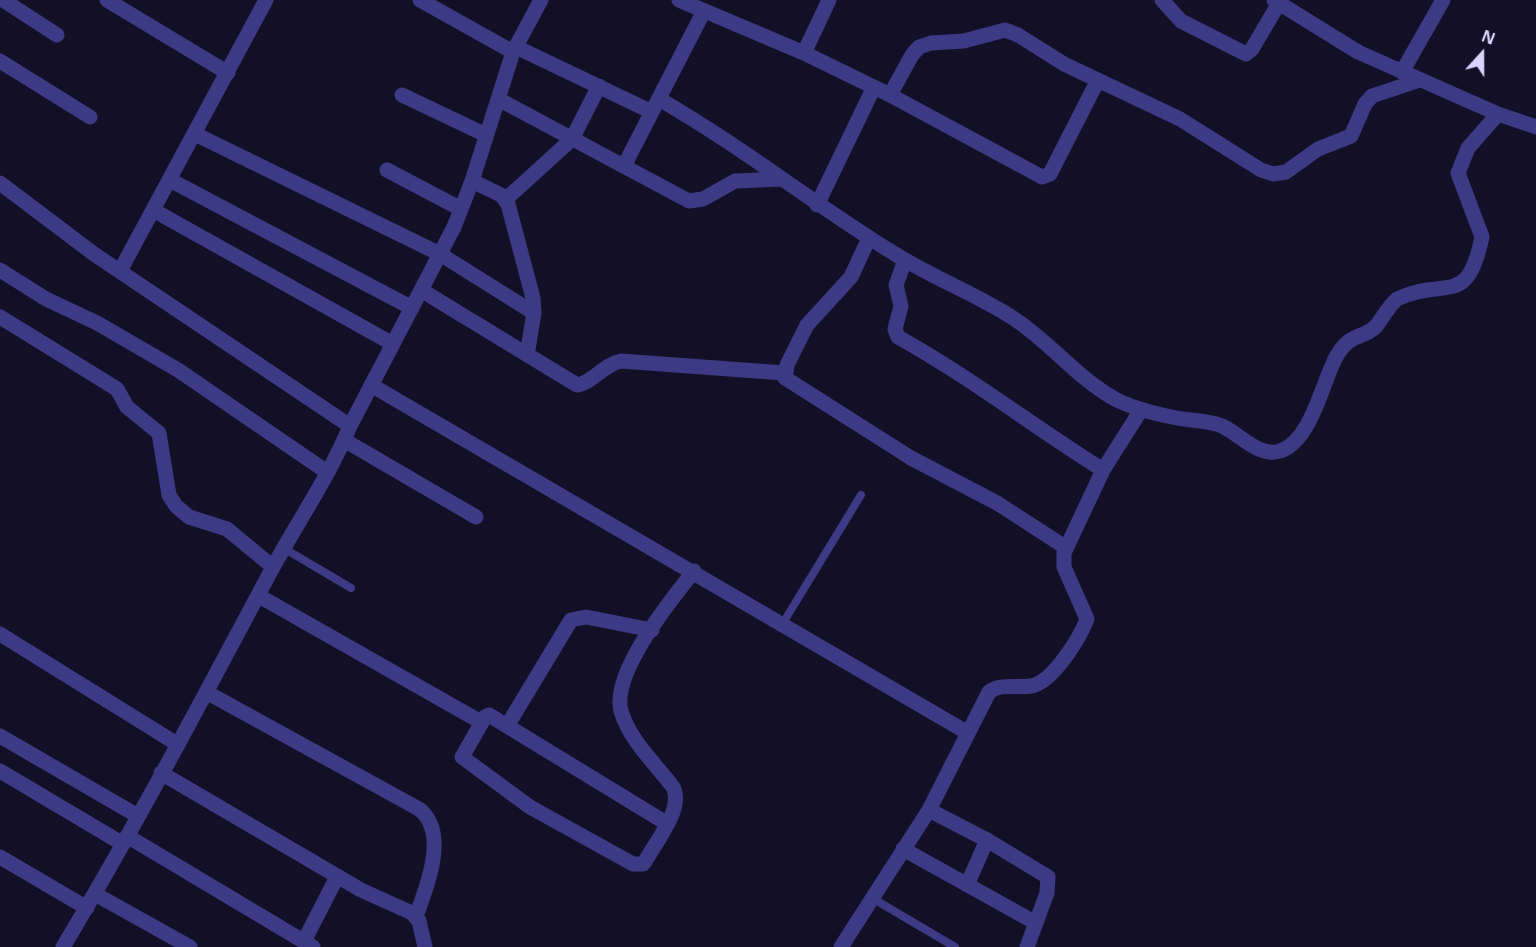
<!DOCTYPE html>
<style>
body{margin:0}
#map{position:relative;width:1536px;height:947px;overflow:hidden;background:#130f26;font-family:"Open Sans",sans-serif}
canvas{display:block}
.north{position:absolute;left:1452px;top:24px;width:60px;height:60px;-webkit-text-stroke:4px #130f26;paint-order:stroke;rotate:21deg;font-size:16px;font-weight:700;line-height:24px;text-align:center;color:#d9d4ff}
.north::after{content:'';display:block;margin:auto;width:21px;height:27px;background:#d9d4ff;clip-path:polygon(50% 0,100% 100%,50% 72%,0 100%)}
</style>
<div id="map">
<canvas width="1536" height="947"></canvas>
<div class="north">N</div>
</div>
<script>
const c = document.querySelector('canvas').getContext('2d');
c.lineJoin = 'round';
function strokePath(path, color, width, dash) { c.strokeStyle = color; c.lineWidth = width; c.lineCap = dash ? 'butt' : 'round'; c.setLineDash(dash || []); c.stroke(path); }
const service = new Path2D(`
 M285,549L351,588
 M783,623L861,495
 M872,898L955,947`);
const minor = new Path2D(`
 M3,0L57,35
 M107,0L228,73
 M679,0L804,53L890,95L1042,177L1050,174L1098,80
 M1162,0L1181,21L1246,54L1252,49L1279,3
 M1274,0L1358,52L1498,114L1536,127
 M516,47L652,112
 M513,52L541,0
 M804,53L829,0
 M0,61L90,117
 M1402,72L1443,0
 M402,95L486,135
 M890,95L912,55L919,47L931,43L964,41L1005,30L1018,35L1064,64L1180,119L1261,170L1273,174L1286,172L1318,149L1351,136L1365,104L1372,96L1420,80
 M498,99L689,201L703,199L735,181L781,179
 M659,99C741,146 815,205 895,254C933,278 976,294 1013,318C1050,342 1077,378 1115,399C1134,409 1156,414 1177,418C1191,421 1208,420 1222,426C1240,434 1259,458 1280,451C1310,442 1322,385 1335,359C1350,330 1365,340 1377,325C1384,316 1388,307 1397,299C1447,276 1467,309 1482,237L1458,173L1468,148L1498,114
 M195,134L440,254L534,313
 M624,166L704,11
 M387,170L461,209
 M170,180L412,308
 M472,181L501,195L508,204L533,298L534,313L527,355
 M0,183L94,254L350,426C329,477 298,521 272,569C204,696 137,824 63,947
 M505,200L572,139L599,86
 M817,205L874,87
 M153,210L393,344
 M869,238L851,277L807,325L787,365L785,378L911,458L997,503L1065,547
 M905,260L896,285L901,306L895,329L898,337C970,377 1034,427 1103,470
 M0,270L46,299L97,323L178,370L327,472
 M120,271L266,0
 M421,290L577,385C592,383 603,365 621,361L784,373
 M0,317L117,389L127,407L159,433L169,495L176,506L189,517L227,529L273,567
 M371,385L968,733
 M350,426L454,227L472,181L513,52L420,0
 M344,440L476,517
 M259,596L481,722
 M0,634L177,744
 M206,692L419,809C449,832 427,887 416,916
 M507,726L571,620L586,617L652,630
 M0,736L138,816
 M0,771L123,844
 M161,773L361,890L412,913L419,921L425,947
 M929,810L987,840L1048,877L1047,893L1027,947
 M666,823L489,715L485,717L462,757L530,807L633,864H643L646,860C657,840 684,808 673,787C654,762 630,741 621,711C611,673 671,600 694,571
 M127,836L313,947
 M903,849L1036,923
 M0,857L87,908
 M967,885L987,840
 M95,894L190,947
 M304,941L337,877
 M841,947L929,810L989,692C1000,683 1018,688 1031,686C1052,683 1080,638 1087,619L1064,567V553L1103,470L1141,410`);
strokePath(service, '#3d3a85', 8);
strokePath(minor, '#3d3a85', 15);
</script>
